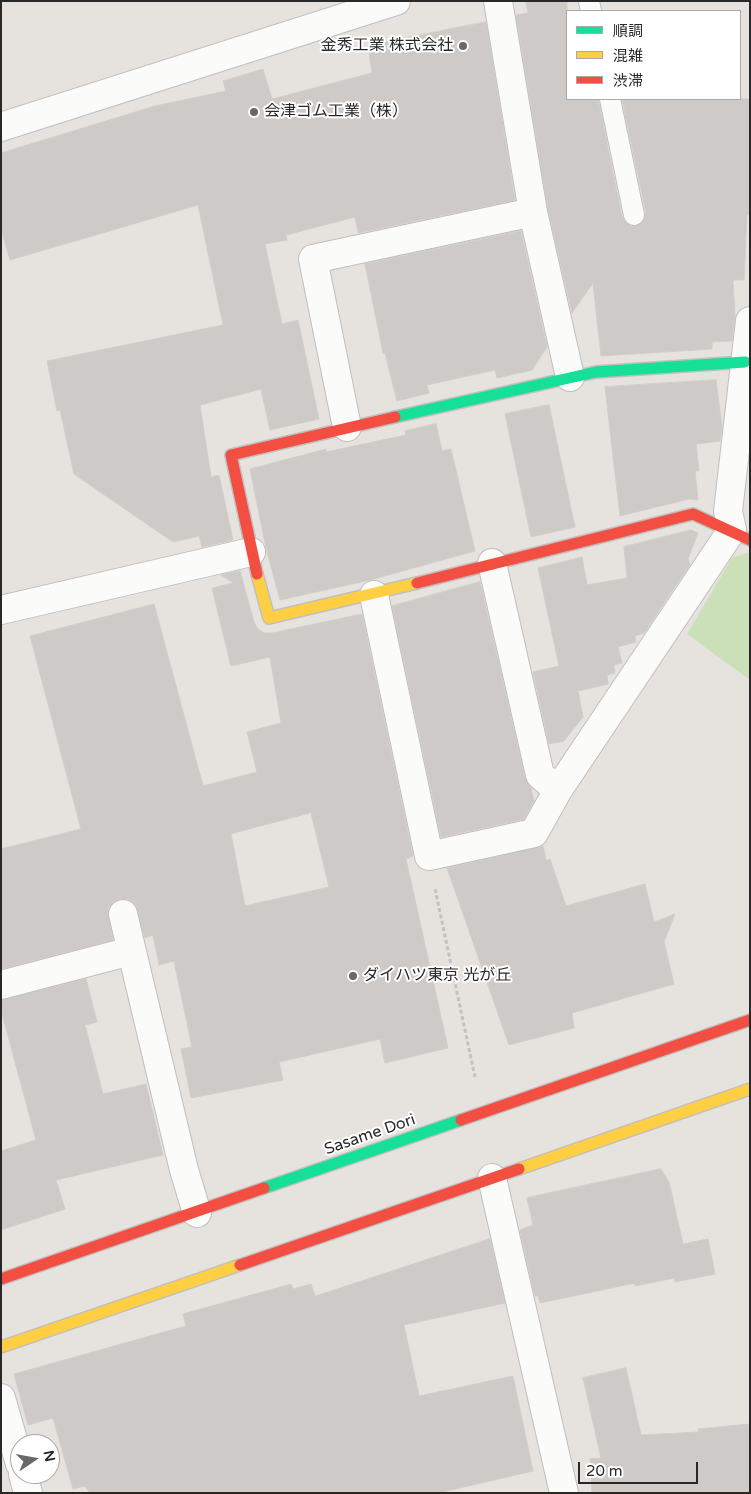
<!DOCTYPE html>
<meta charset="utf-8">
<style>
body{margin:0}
#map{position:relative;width:751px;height:1494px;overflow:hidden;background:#e6e2de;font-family:"Varela Round","Noto Sans JP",sans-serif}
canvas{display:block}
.frame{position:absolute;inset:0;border:2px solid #282828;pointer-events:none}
.legend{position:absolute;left:566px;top:10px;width:175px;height:90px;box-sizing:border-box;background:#fff;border:1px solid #a9a9a9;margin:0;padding:6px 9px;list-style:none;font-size:15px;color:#282828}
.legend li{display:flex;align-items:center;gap:10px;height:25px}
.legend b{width:25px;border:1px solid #a9a9a9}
.north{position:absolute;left:10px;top:1434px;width:50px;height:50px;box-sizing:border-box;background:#fff;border:1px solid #a9a9a9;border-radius:50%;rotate:78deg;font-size:14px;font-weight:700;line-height:20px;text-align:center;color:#282828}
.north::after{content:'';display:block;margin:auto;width:18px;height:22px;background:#6a6968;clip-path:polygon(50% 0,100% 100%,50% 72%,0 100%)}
.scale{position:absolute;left:578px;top:1462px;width:120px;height:22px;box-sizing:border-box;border:2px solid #282828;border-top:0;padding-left:6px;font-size:15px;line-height:18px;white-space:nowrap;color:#282828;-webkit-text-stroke:4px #fff;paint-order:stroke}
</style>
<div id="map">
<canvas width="751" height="1494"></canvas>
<div class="frame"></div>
<ul class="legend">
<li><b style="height:6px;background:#16e098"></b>順調</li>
<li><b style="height:6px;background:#ffcf43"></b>混雑</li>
<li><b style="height:6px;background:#f24e42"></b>渋滞</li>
</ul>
<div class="north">N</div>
<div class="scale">20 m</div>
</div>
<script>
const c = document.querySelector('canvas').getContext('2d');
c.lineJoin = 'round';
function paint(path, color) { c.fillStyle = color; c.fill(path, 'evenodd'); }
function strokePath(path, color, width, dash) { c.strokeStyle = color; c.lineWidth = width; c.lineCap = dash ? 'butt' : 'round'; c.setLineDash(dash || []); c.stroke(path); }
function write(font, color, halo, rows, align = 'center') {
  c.font = font + ' "Varela Round","Noto Sans JP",sans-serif'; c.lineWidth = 4; c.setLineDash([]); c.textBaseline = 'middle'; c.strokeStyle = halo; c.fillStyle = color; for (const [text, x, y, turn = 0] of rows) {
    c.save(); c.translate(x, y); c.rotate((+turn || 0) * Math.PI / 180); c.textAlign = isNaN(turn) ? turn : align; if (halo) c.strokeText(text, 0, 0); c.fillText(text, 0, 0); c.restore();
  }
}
const green = new Path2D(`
 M747,553L750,554V680L687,634L732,558Z`);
const building = new Path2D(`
 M526,1H567V99H598L622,217L630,226L641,224L646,213L622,99H750V214L747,215L744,280H733L735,317L732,341L712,342V349L601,356L593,283L572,313L548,209L516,15L528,13Z
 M486,22L515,200L358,233L355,217L286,235L287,240L265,244L282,324L298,320L319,419L270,430L261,389L200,405L211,477L219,475L233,540L202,547L199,536L173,542L74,474L60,410L57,411L47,361L223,325L198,205L10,260L1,229V153L155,106L226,91L223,81L263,69L272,99L372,73L369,53L372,52L371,45Z
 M521,231L547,347L532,370L497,378L495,370L427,385L429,393L397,401L385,353H383L365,264Z
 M716,380L722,427L720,441L696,444L699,471H695L698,500L689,499L620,516L605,387Z
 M549,405L575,527L531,537L505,414Z
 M436,424L442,451L451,449L475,551L370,580L280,600L266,548L250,469L326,449V452L406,435L405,431Z
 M691,530L698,533L688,559L690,565L680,579L644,633L635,636L636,642L618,647L622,663L614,665L615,673L607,675L608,684L578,691L583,717L564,741L549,744L533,672L559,666L538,568L582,557L587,585L627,578L624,547Z
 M240,571L254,622L258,629L264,633H272L362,614L413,856L406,859L448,1048L385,1063L380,1039L279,1062L283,1080L191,1098L181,1049L192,1047L174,961L159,965L153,935L145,938L135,904L128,899H120L113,902L108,909L113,940L1,969V849L81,829L30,636L154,604L203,786L257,772L247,732L281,723L270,657L231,666L212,588L233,583L221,575ZM311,813L329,887L245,906L231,834Z
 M480,582L525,778L531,788L534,801L524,819L441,837L392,606Z
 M543,846L546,860L550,859L566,906L645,884L654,922L675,914L664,942L674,984L572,1013L574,1028L509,1045L447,868Z
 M86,979L97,1022L85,1025L103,1094L146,1084L163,1155L56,1180L65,1209L1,1230V1151L36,1140L1,1010V1000Z
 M661,1169L669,1182L683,1244L708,1239L715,1274L675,1282L674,1278L635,1286V1283L540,1303L538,1296H535L520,1230L533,1225L527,1198Z
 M490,1239L505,1303L404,1325L419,1396L513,1376L533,1471L438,1493H90L85,1486L73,1489L53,1418L28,1425L14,1374L186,1326L183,1314L291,1284L293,1289L311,1284L315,1296Z
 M626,1368L641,1435L699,1432L698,1429L750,1424V1493H592L590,1459L601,1458L583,1378Z`);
const path = new Path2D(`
 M435,889L475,1077`);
const lane = new Path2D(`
 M589,1L591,11
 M610,99L634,215`);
const street = new Path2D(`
 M498,1L533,212L570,377
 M1,127L396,1
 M347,427L313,259L533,212
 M492,563L540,775L558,790
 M374,595L429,856L534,833L558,790L732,530L728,511L750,321
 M1,610L251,552
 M123,914L184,1170L197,1213
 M1,985L131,951
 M492,1178L564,1493
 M1,1398L20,1464
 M23,1474L28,1493`);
const fast = new Path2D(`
 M395,417L596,372L745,362
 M264,1188L461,1120`);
const slow = new Path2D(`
 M257,574L269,618L417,583
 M519,1169L750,1089
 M1,1347L240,1265`);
const jam = new Path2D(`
 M257,574L231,455L395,417
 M417,583L693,514L750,540
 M461,1120L750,1020
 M240,1265L519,1169
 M1,1279L264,1188`);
const markers = [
 [463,46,5,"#6a6968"],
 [254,112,5,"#6a6968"],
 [353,976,5,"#6a6968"]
];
const poiNames = [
 ["金秀工業 株式会社",453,46,"right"],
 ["会津ゴム工業（株）",264,112],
 ["ダイハツ東京 光が丘",363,976]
];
const streetNames = [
 ["Sasame Dori",370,1135,-19]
];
paint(green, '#cbdfb9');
paint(building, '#cdcac7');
strokePath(building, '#d1ceca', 1);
strokePath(lane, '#c0bfbf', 22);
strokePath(street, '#c0bfbf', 30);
strokePath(fast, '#c0bfbf', 14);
strokePath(slow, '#c0bfbf', 14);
strokePath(jam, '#c0bfbf', 14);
strokePath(path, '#c3c2c2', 3, [4, 2.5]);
strokePath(lane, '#fbfbfa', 20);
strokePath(street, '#fbfbfa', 28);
strokePath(fast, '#16e098', 11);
strokePath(slow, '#ffcf43', 11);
strokePath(jam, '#f24e42', 11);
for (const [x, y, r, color] of markers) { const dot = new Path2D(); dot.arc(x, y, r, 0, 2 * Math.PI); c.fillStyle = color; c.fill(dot); strokePath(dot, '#fff', 2); }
write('16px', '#282828', '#fff', poiNames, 'left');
write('16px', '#282828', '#fff', streetNames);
</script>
